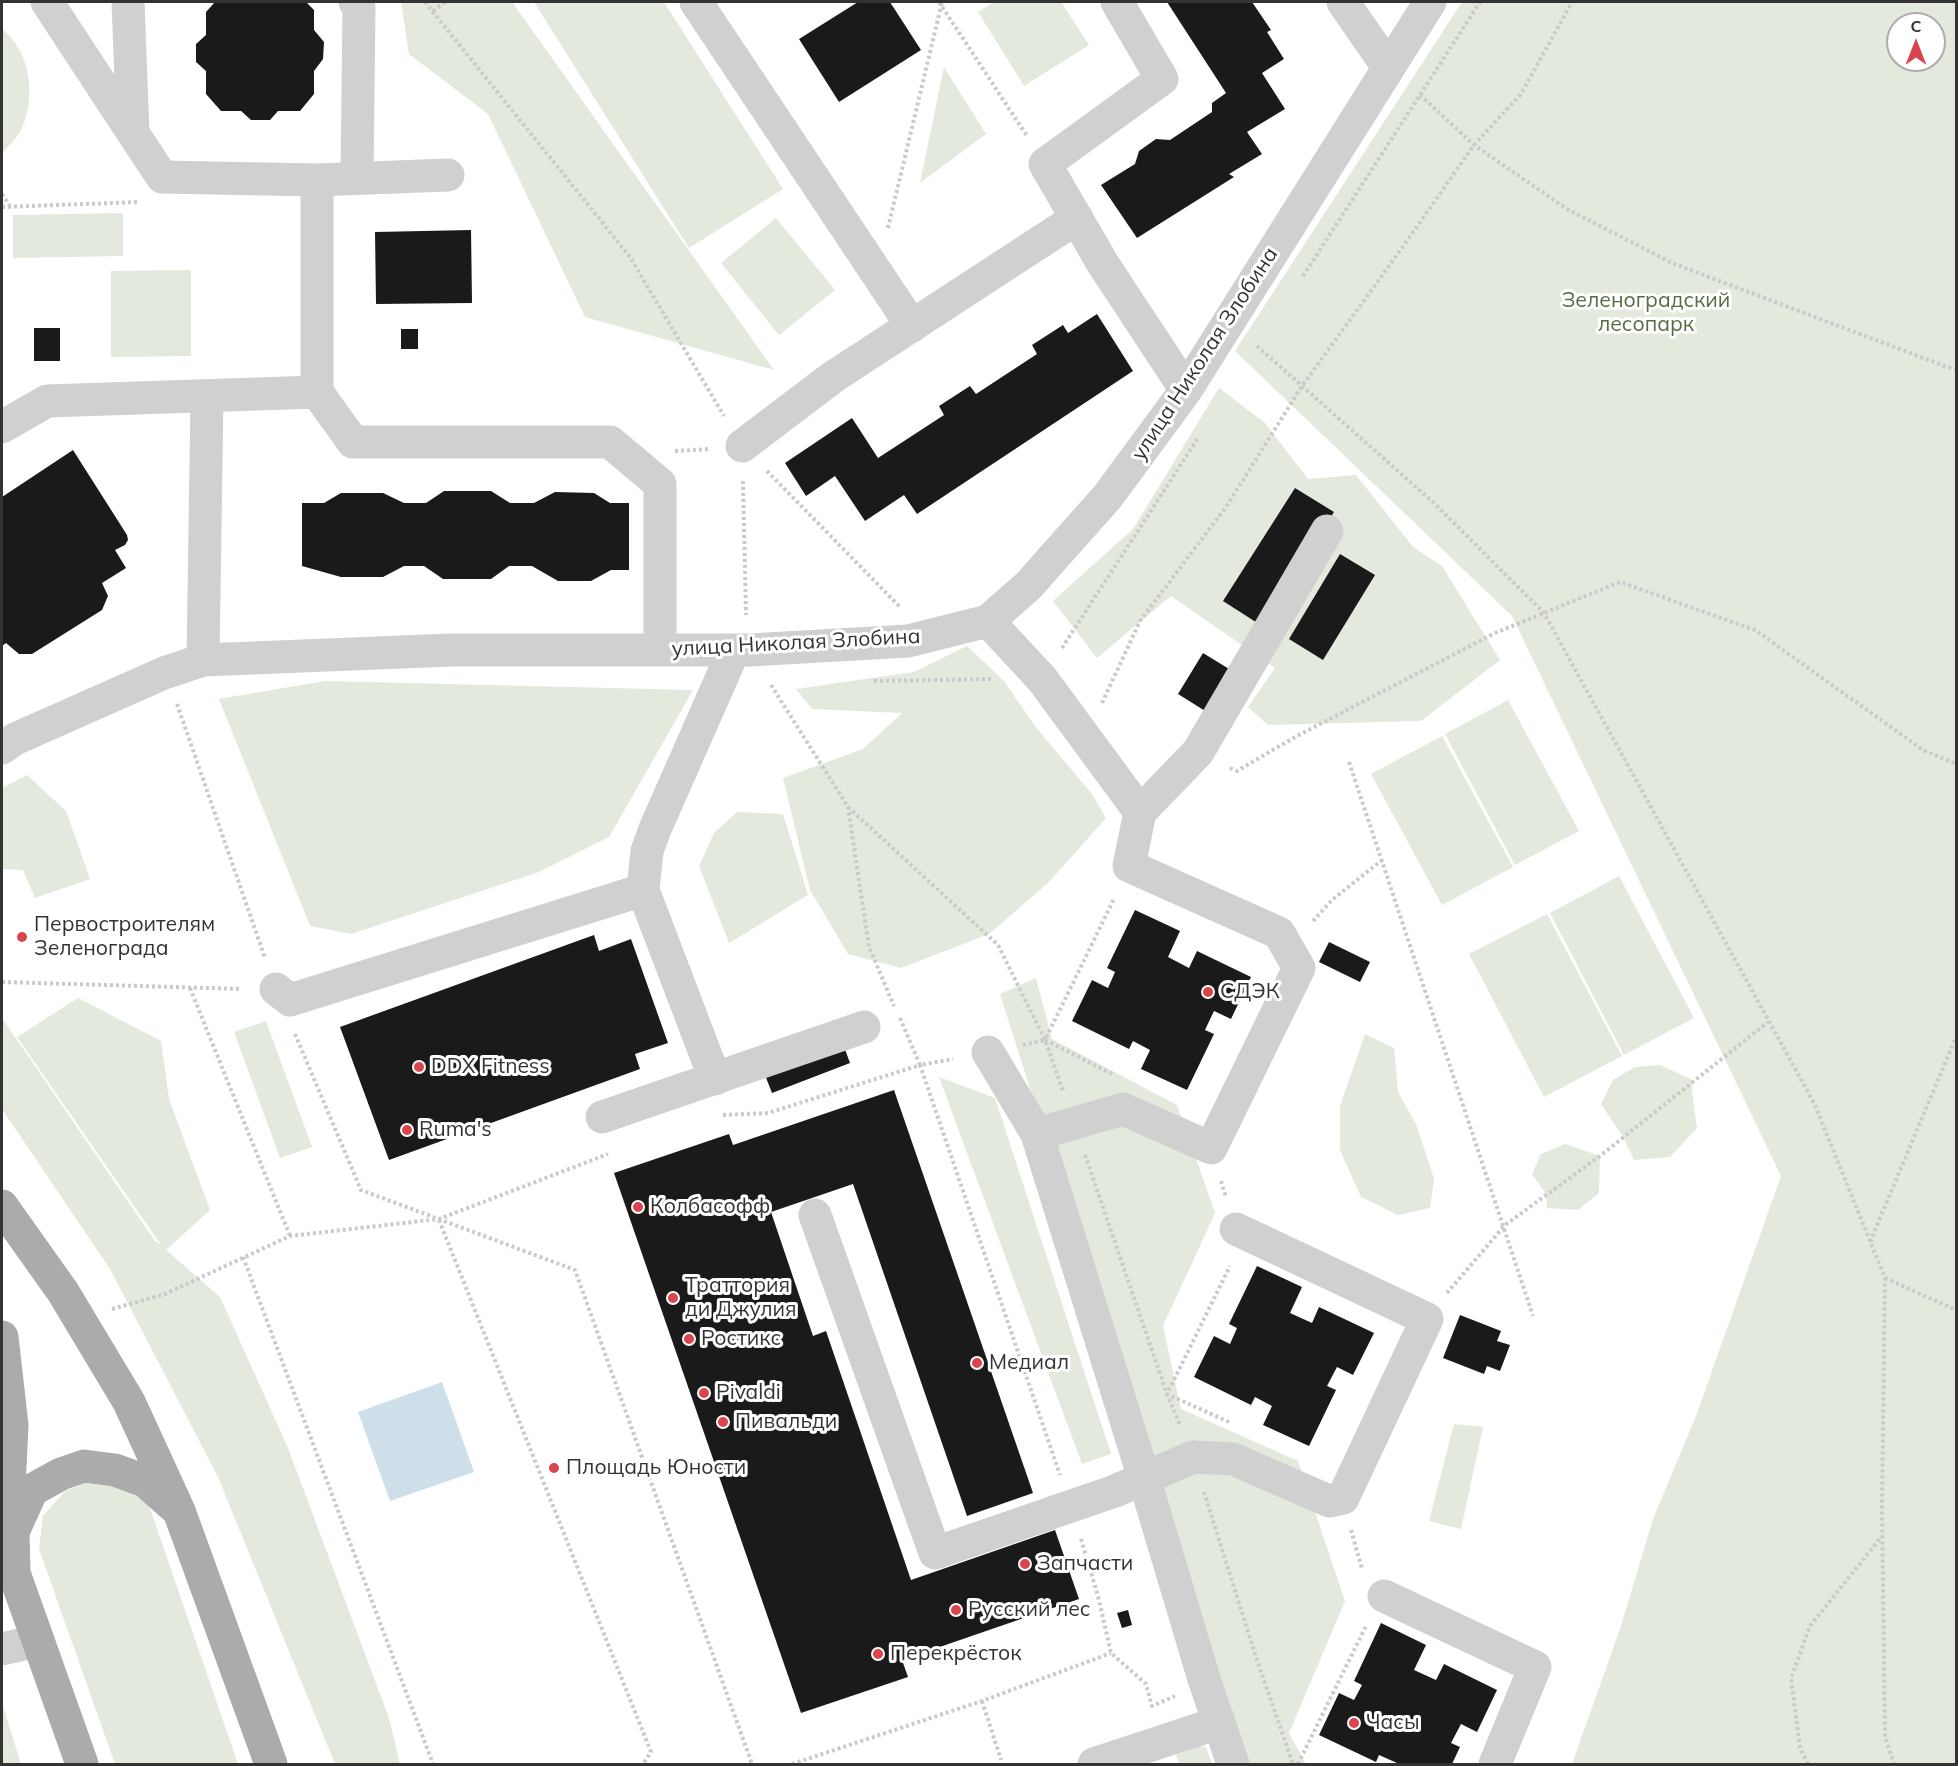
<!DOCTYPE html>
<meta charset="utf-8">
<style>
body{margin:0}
#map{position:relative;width:1958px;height:1766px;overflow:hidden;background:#fff;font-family:Mulish,sans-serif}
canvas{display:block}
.frame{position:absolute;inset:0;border:3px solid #333;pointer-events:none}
.north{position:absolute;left:1886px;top:12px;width:60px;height:60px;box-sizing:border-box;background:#fff;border:2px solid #adadad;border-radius:50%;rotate:0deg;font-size:16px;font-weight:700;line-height:24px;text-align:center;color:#333}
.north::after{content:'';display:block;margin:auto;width:21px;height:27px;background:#da444e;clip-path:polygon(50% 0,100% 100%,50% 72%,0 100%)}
</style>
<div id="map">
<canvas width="1958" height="1766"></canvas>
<div class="frame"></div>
<div class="north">С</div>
</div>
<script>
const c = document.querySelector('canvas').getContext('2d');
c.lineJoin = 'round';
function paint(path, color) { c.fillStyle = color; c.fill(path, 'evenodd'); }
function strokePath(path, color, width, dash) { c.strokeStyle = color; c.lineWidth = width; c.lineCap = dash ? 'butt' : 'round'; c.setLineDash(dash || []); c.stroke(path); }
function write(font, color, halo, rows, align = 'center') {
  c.font = font + ' Mulish,sans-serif'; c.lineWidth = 6; c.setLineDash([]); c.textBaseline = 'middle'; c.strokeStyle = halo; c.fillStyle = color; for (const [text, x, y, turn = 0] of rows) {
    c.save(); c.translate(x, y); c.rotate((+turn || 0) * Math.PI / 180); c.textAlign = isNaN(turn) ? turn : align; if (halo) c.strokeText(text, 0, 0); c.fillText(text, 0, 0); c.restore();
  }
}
const green = new Path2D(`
 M401,2H512L774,370L585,317L488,114L409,54Z
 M534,2H664L783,189L689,248Z
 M994,2H1061L1089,45L1024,86L978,12Z
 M1462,2H1956V1764H1572L1620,1629L1653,1519L1696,1416L1781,1176L1512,616L1235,351ZM1898,24H1934V60H1898Z
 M2,29C31,51 37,100 20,132C15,140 7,147 2,154Z
 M944,67L986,134L920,183Z
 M123,213V256L13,258V215Z
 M776,218L835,290L779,335L721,263Z
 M191,270V356L111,357V271Z
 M1219,388L1265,423L1308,479L1356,475L1413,547L1442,566L1500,660L1421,721L1268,725L1248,707L1275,668L1171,596L1097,658L1053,601L1133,529Z
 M967,646L1004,681L1034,725L1092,794L1106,818L1048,883L989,934L901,968L848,954L810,890L783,778L863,749L902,713L812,709L796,689L914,672Z
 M325,681L693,690L609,837L539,872L351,934L310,926L219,699Z
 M1508,700L1579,831L1515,865L1445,734Z
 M1442,736L1513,867L1442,905L1371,774Z
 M27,775L66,811L90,879L35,898L23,870L2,869V788Z
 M737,812L783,814L808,895L729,943L699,866L714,833Z
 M1619,876L1694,1018L1624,1055L1550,913Z
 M1547,914L1622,1056L1544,1097L1469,954Z
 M1036,978L1052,1039L1177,1105L1215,1213L1163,1326L1181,1409L1298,1461L1345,1601L1289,1733L1306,1764H1245L1000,994Z
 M78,998L161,1041L169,1099L210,1210L166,1250L220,1297L288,1448L389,1718L400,1764H335L218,1477L110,1269L2,1109V1018L155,1241L161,1245L17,1037Z
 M266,1021L312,1147L280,1158L234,1032Z
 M1365,1034L1394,1048L1398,1092L1416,1124L1434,1179L1430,1208L1398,1215L1361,1197L1340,1150V1106Z
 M1660,1065L1693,1080L1692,1092L1697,1128L1670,1157L1634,1160L1623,1137L1601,1104L1613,1080L1635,1067Z
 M939,1077L995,1098L1111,1454L1082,1464Z
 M1565,1144L1600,1156L1599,1193L1578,1210L1547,1208L1546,1194L1532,1174L1541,1154Z
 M1454,1424L1483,1427L1461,1529L1429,1521Z
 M94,1479L145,1494L238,1764H115L39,1549L43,1516L64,1492Z
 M2,1703L21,1764H2Z
 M1197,1745L1206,1747L1212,1764H1179L1176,1755Z`);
const water = new Path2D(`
 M442,1382L474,1472L390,1501L358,1412Z`);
const building = new Path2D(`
 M215,2H306L314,10V30L324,42L323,59L314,71V94L300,111H278L270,120H251L241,111H221L206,94V71L196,62V44L206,35V12Z
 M858,2H890L921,50L839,102L799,39Z
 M1167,2H1252L1271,30L1267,32L1284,59L1262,73L1285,109L1247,132L1262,154L1229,174L1234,177L1137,238L1101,185L1135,164L1139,151L1156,139L1170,140L1212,112V103L1226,93Z
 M471,230L472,303L376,304L375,232Z
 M1097,314L1133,371L917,514L904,495L865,521L835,476L806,496L785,463L852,418L878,458L944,415L939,406L970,386L976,394L1037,354L1032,345L1063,325L1068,333Z
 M34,328H60V361H34Z
 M401,329H418V349H401Z
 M73,450L127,535L128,540L125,545L115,550L126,568L102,583L108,596L102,610L32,654H19L6,643L2,646V497Z
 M1295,488L1334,512L1262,626L1223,601Z
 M444,491H491L510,503H534L555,492L594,493L610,503H629V570H611L591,581H558L532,566H509L491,579H443L424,566H404L383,577H341L302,566V503H324L341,493H383L404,503H426Z
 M1340,554L1375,575L1323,660L1289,639Z
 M1203,653L1234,672L1210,714L1178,694Z
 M1135,910L1180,931L1168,957L1189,968L1197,951L1251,977L1231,1019L1214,1011L1205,1030L1214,1034L1187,1090L1141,1069L1150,1050L1133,1041L1129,1049L1072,1021L1092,980L1108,988L1115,972L1107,968Z
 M594,935L599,951L631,939L668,1043L635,1054L640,1069L389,1160L340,1027Z
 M1329,942L1370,962L1360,982L1319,962Z
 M843,1044L850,1063L772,1093L765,1075Z
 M894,1090L1033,1493L967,1516L853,1184L771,1212L813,1336L826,1331L911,1580L1055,1530L1079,1599L902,1660L908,1677L801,1713L614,1173L729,1134L733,1145Z
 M1257,1266L1302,1287L1290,1313L1312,1323L1319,1307L1374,1333L1353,1375L1337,1367L1327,1386L1336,1390L1309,1446L1263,1425L1272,1406L1255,1397L1251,1405L1194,1377L1214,1336L1230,1344L1237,1328L1229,1324Z
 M1460,1315L1501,1331L1497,1341L1510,1345L1500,1371L1487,1366L1484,1374L1443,1358Z
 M1128,1610L1132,1625L1122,1628L1117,1613Z
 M1381,1623L1426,1645L1414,1670L1436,1680L1444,1664L1497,1690L1477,1732L1461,1724L1451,1743L1460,1747L1452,1764H1396L1397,1763L1379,1755L1376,1762L1319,1735L1339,1693L1354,1700L1362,1685L1354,1681Z`);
const path = new Path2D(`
 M425,2L630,257L724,416
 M939,2L1027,136
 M433,11L445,2
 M1420,95L1474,145L1567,209L1672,263L1947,367L1956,369
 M2,194L10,206
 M2,207L139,202
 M888,228L942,2
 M1303,276L1480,2
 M1257,346L1435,504L1544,613L1814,1103L1885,1278L1882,1506L1885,1737L1894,1764
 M675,451L710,449
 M767,471L900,607
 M743,481L746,615
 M1062,648L1198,438
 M874,681L993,679
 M771,685L848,807L869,947L894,1006
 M1102,703L1140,621L1226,507L1302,386L1402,248L1474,145L1521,94L1572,2
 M177,704L265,958
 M1349,762L1533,1316
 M1230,768L1237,771L1295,737L1495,633L1620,582L1755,630L1923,750L1956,764
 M848,807L998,945L1045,1040L1063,1091
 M1313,921L1332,900L1382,860
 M2,982L242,989
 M190,988L290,1236
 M900,1018L920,1065L953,1059
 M295,1034L361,1190L575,1270L752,1764
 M1023,1045L1045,1040
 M1112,1074L1045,1040L1114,899
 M723,1115L768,1113L920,1065L1060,1475
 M1085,1155L1167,1394L1180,1425
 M1221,1181L1226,1197
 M439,1220L651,1752L643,1764
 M1870,1242L1956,1037
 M243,1257L433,1764
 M1885,1278L1956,1310
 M1447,1293L1505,1225L1600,1156L1768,1022
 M112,1309L165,1294L290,1236L439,1219L608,1154
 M1229,1422L1167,1394L1230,1266
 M1204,1492L1257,1660L1293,1764
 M1351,1530L1362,1569
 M1081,1539L1098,1596L1111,1653L1146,1684L1152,1706L1175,1696
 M982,1701L1001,1760
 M792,1764L982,1701L1111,1653
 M1298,1764L1367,1624
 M1808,1764L1800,1748L1791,1678L1810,1626L1882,1536`);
const minor = new Path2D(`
 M47,2L133,133
 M128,2L133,133L162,177L317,180L448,175
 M355,2L359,7L357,178
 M696,2L912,326
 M1117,2L1162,79L1045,164L1103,264L1186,390
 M1343,2L1388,67
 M317,392V180
 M2,427L47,401L317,392L353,442H610L660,484V650
 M742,446L833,377L1077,218
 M988,621L1042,679L1140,812
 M203,660L207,397
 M2,748L15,739L164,673L203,660L451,650H750L908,641L988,621L1028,586L1108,496L1186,390L1430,2
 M276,989L290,1000L643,890
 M988,1052L1037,1134L1144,1478L1204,1679L1233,1764
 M715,1079L643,890L647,851L655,829L734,650
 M602,1117L864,1027
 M1037,1134L1123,1109L1211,1148L1299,968L1279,933L1129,866L1140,812L1198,752L1327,531
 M815,1215L935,1553L1115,1491L1193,1457L1233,1459L1329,1501L1343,1498L1427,1319L1236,1229
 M1384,1596L1535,1667L1495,1764
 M2,1649L38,1641
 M1094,1764L1218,1723`);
const major = new Path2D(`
 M2,1206L63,1292L129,1402L179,1511L271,1764
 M2,1337L12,1425L8,1510L10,1529
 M82,1764L14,1573L13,1532L32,1490L61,1474L84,1466L115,1470L145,1481L173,1506`);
const markers = [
 [22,937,6,"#da444e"],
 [1208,992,6,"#da444e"],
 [419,1067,6,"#da444e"],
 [407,1130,6,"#da444e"],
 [638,1207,6,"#da444e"],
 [673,1298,6,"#da444e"],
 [689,1339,6,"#da444e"],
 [977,1363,6,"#da444e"],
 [704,1393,6,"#da444e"],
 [723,1422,6,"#da444e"],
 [554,1468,6,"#da444e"],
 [1025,1564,6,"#da444e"],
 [956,1610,6,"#da444e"],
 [878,1654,6,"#da444e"],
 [1354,1723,6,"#da444e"]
];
const parkNames = [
 ["Зеленоградский",1646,301],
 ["лесопарк",1646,325]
];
const streetNames = [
 ["улица Николая Злобина",1205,354,-57],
 ["улица Николая Злобина",796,643,-3]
];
const poiNames = [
 ["Первостроителям",34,925],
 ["Зеленограда",34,949],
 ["СДЭК",1220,992],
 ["DDX Fitness",431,1067],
 ["Ruma's",419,1130],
 ["Колбасофф",650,1207],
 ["Траттория",685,1286],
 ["ди Джулия",685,1310],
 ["Ростикс",701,1339],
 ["Медиал",989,1363],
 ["Pivaldi",716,1393],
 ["Пивальди",735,1422],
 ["Площадь Юности",566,1468],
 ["Запчасти",1037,1564],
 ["Русский лес",968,1610],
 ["Перекрёсток",890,1654],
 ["Часы",1366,1723]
];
paint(green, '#e3e9dd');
paint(water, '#cedfea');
paint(building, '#1a1a1a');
strokePath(path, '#cacaca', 4, [3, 3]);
strokePath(minor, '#d0d0d0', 33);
strokePath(major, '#ababab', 33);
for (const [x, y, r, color] of markers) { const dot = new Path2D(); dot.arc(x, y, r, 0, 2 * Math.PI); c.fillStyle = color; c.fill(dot); strokePath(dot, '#fff', 2); }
write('21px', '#566d42', '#fff', parkNames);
write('21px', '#333', '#fff', streetNames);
write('21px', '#333', '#fff', poiNames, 'left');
</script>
